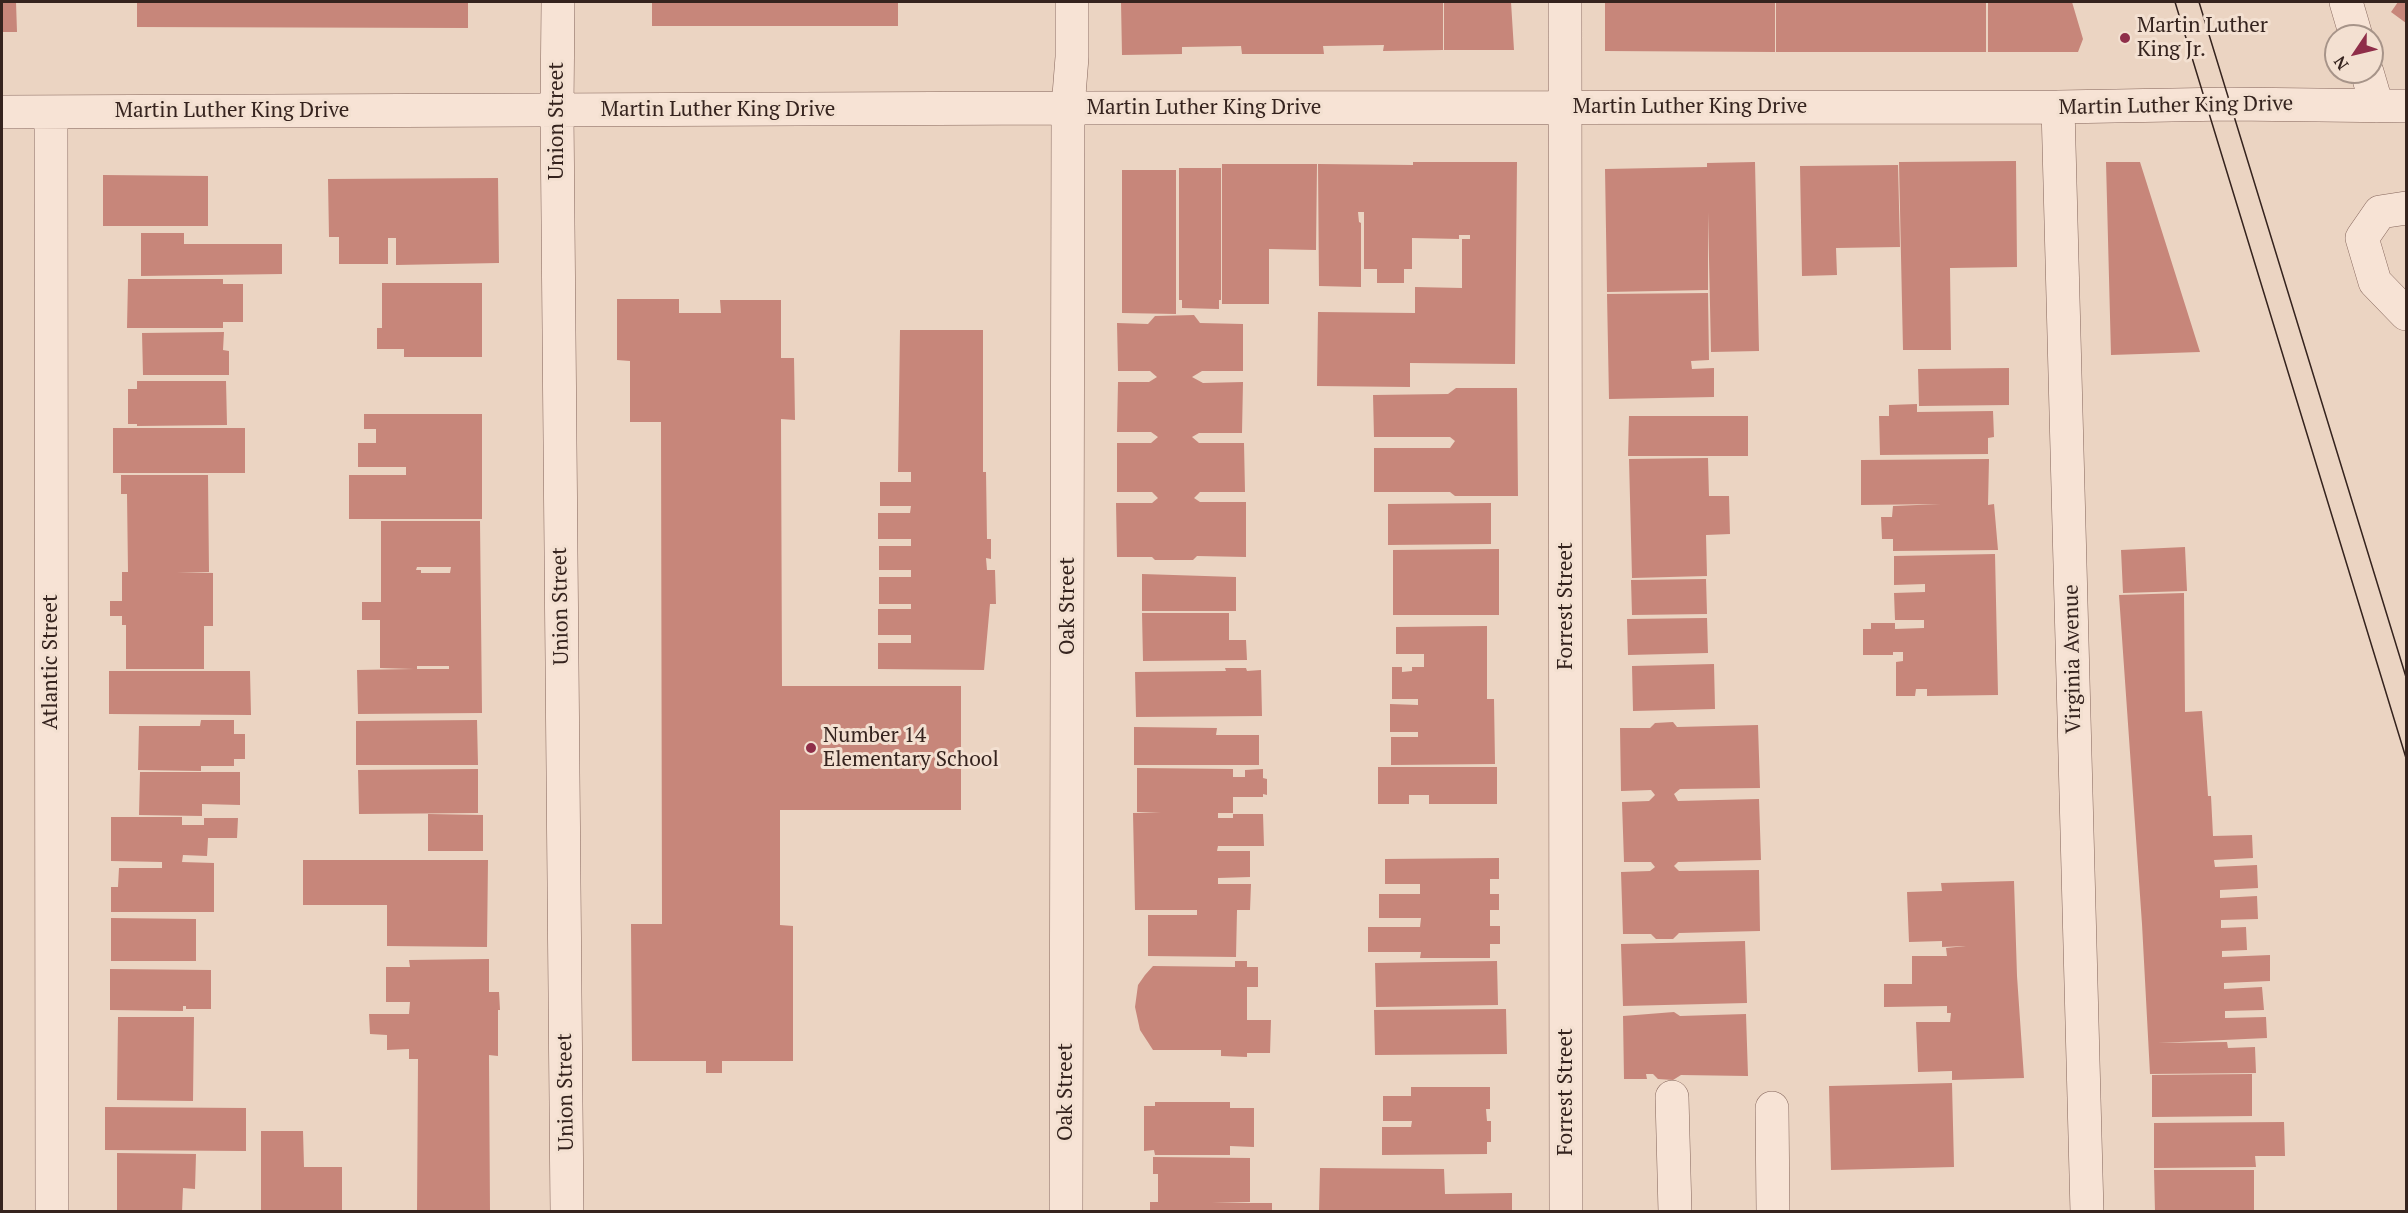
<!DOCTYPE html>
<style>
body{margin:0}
#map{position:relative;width:2408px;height:1213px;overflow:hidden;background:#ebd4c2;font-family:"PT Serif",serif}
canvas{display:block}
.frame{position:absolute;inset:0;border:3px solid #35231e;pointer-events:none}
.north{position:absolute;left:2324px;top:24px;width:60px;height:60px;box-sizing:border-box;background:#f3e0d1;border:2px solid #a79489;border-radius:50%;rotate:235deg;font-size:16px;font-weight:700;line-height:24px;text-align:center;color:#35231e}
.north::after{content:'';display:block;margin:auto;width:21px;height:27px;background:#8f2e49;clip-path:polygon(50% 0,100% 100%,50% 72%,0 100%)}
</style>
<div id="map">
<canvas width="2408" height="1213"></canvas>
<div class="frame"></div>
<div class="north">N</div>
</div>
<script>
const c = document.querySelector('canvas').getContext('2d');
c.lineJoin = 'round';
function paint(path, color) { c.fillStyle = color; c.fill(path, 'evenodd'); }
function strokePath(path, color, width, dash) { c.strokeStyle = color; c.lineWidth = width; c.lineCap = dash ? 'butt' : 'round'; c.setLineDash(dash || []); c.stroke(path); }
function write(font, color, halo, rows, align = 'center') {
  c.font = font + ' "PT Serif",serif'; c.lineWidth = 6; c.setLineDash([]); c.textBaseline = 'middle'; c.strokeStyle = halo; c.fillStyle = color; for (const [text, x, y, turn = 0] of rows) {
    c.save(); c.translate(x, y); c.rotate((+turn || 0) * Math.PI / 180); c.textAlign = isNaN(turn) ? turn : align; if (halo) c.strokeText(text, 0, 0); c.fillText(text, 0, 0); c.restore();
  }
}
const building = new Path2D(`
 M2,2H16L17,32H2Z
 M137,2H468V28L137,27Z
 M652,2H898V26H652Z
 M1121,2H1443V50L1383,51L1384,45L1323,46L1324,54H1242L1241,46L1182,47V54L1122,55Z
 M1444,2H1511L1514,50H1444Z
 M1605,2H1775V52L1605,51Z
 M1776,2H1986V52H1776Z
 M1988,2H2072L2083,39L2078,52H1988Z
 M2398,2H2406V23L2391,12Z
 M2016,161L2017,267L1950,268L1951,350H1903L1899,162Z
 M1413,162H1517L1515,364L1410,363V387L1317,386L1318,312L1415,313V287L1462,288V239H1470V235H1459V239L1412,238V269H1404V283H1377V269H1364V212H1358L1359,222L1361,223V287L1319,286L1318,164L1413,165Z
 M1755,162L1759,351L1711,352L1708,212V290L1607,292L1605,169L1707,167V163Z
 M2106,162H2140L2200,352L2111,355Z
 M1222,164H1317L1316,250L1269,249V304H1222Z
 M1898,165L1900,247L1836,248L1837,275L1802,276L1800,166Z
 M1179,168H1221V300H1219V309L1182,308V300H1179Z
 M1122,170H1176V314L1122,313Z
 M103,175L208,176V226H103Z
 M498,178L499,263L396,265V238H388V264H339V237H329L328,179Z
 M141,233H184V244H282V274L141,276Z
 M128,279H223V284H243V322H223V328H127Z
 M382,283H482V357H404V349H377V328H382Z
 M1708,293L1709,360L1691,361L1692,369L1714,368V397L1609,399L1607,294Z
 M617,299H679V313H721L720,300H781V358H794L795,420L781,419L782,686H961V810H780V925L793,926V1061H722V1073H706V1061H632L631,924H662L661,422H630V361L617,360Z
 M1194,315L1200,323L1243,324V371H1202L1192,377L1203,383L1243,382L1242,433H1199L1192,437L1199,443H1244L1245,492H1200L1194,498L1200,502H1246V557L1197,556L1193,560H1155L1152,557H1117L1116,503H1152L1158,498L1152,492H1117V443H1151L1158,437L1151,432H1117L1118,382H1149L1157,377L1150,371H1118L1117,323L1148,324L1155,316Z
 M900,330H983V472H986L987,539H991V559L986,558L987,570H995L996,604H990L984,670L878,669V643H911V635H878V609H911V604H879V577H911V570H879V546H911V539H878V513H910L911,506H880V482H911V472H898Z
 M224,332L223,350L229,351V375H143L142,333Z
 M2009,368V405L1919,406L1918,369Z
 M137,381H226L227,425L137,426V424H128V389H137Z
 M1456,388H1517L1518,496H1455L1450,492H1374V448H1450L1455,441L1450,437H1374L1373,395L1448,394Z
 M1917,404V412L1993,411L1994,437L1988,438V454L1880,455L1879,416H1889V405Z
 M364,414H482V519H349V475H406V467H358V443H376V429H364Z
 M1629,416H1748V456H1628Z
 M113,428H245V473H113Z
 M1708,458L1709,496H1729L1730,534L1706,535L1707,576L1632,578L1629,459Z
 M1989,459L1988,505L1994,504L1998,550L1893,551V539H1882L1881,517H1892L1893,506L1941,504L1861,505V460Z
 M121,475H208L209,572H177L213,573V626H204V669H126V625H122V616H110V601H122V572H128L127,494H121Z
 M1491,503V544L1388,545V504Z
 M381,521H480L482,713L358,714L357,670L414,669L380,668V620H362V602H381ZM417,567H451L450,573H421V570H416ZM417,666H449V669H417Z
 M2185,547L2187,591L2123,593L2121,550Z
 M1499,549V615H1393V550Z
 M1995,554L1998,695L1927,696V689H1916L1915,696H1896V662L1903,661V652H1893V655H1863V629H1871V623H1895V629L1924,628V620H1895L1894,593L1925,592V584L1894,585V556Z
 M1142,574L1236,577V611H1142Z
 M1706,579L1707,614L1632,615L1631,580Z
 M2184,593L2185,712L2202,711L2208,796H2211L2213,836L2252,835L2253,858L2214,860L2215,867L2257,865L2258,888L2220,890V898L2257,896L2258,919L2221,920V928L2246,927L2247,950L2222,951V957L2270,955V981L2224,983V989L2262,987L2264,1010L2225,1011V1018L2266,1017L2267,1038L2158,1043L2227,1042L2228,1048L2255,1047L2256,1073L2150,1074L2142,924L2119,595Z
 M1142,613H1229V640H1246L1247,660L1143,661Z
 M1707,618L1708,653L1628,655L1627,619Z
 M1487,626V699H1494L1495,764L1391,765V737H1418V732H1390V704L1418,705V699H1392V667H1402V672L1412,671V667H1424V654H1396V627Z
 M1714,664L1715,709L1633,711L1632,666Z
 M1225,668H1246L1247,671L1261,670L1262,716L1136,717L1135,672L1226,671Z
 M109,671H250L251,715L109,714Z
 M201,720H234V734H245V759H234V766H201V771L138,770L139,726H200Z
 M477,720L478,765H356V721Z
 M1673,722L1677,727L1758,725L1760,788L1680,789L1674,794L1678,801L1759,799L1761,860L1678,862L1674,866L1679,871L1759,870L1760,931L1679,933L1673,939H1656L1651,934H1623L1621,872L1650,871L1655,867L1651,862H1624L1622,802L1649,801L1655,795L1651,790L1621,791L1620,728H1650L1655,723Z
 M1134,727L1217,728L1216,735H1259V765H1134Z
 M1378,767H1497V804H1429V795H1409V804H1378Z
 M1137,768L1233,769V777H1245V770L1263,769V778L1267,779V795L1263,794V797H1233V813H1218V818H1233V814H1263L1264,846H1218L1217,851H1250V877L1218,878V884H1251L1250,910H1237L1236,957L1148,956V915H1197V910H1135L1133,813H1161L1137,812Z
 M478,769V813L359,814L358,770Z
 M140,772H240V805L202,804V816L139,815Z
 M428,814L483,815V851H428Z
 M111,817H182V825H204V818H238L237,838H208L207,856L183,855L182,862L214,863V912H111V887H118L119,868H162V862L111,861Z
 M1499,858V879H1490V894H1499V910H1490V926H1500V944H1490V958H1420L1421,952H1368V927H1420L1421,918H1379V894H1420V884H1385V859Z
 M303,860H488L487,947L387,946V905H303Z
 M2014,881L2017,976L2024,1078L1952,1080V1071L1918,1072L1916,1022H1950L1951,1013H1947V1006L1884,1007V984H1912V956H1947L1946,948L1966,946L1942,947V941L1909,942L1907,892L1942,891L1941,883Z
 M111,918L196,919V961H111Z
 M1745,941L1747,1003L1623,1006L1621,944Z
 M489,959V992H499L500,1010H498V1056L489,1055V1059L490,1212H417L418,1059H409V1049L387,1050V1035L370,1034L369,1014H409L410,1002H386V967H410L409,960Z
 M1235,961H1247V967H1258V987H1247V1020H1271L1270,1053H1247V1057L1221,1056V1050H1153L1140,1030L1135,1007L1138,985L1145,975L1153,966L1235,967Z
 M1497,961L1498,1005L1376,1007L1375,963Z
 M110,969L211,970V1009H186V1006H183V1011L110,1010Z
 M1506,1009L1507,1054L1375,1055L1374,1010Z
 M1674,1012L1680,1016L1746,1014L1748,1076L1681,1075L1673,1080L1658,1079L1653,1074H1646L1647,1079H1624L1623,1016Z
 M118,1017H194L193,1101L117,1100Z
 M2252,1074V1116L2152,1117V1075Z
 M1952,1083L1954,1167L1831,1170L1829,1086Z
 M1411,1087H1490V1109H1486L1487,1121H1491V1142H1487V1154L1382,1155V1127H1411L1412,1121H1383V1096H1411Z
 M1155,1102H1230V1108H1254V1147L1230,1146V1155H1155L1154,1150L1144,1151V1106H1155Z
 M105,1107L246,1108V1151L105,1150Z
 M2284,1122L2285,1156H2255L2256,1167L2154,1168V1123Z
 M261,1131H303L304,1167H342V1212H261Z
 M117,1153L196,1154L195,1189L183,1188L182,1212H117Z
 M1153,1157L1250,1158V1202L1212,1203H1272V1212H1150V1202H1158V1174H1153Z
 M1320,1168L1444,1169L1445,1194L1512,1193V1212H1319Z
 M2154,1170H2254V1212H2155Z`);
const minor = new Path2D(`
 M558,2L557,111L567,1212
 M1565,2L1566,1212
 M2346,2L2356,36
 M2367,72L2377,106
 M2058,107L2087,1212
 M2,112L1068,108L2058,107L2230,104L2406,106
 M51,112L52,1212
 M2406,208L2380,212L2362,238L2375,282L2406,314
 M1672,1097L1675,1212
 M1772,1108L1773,1212
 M1066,1212L1068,108L1072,57V2`);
const tram = new Path2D(`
 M2175,2L2406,758
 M2199,2L2406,677`);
const markers = [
 [2125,38,6,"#8f2e49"],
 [811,748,6,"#8f2e49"]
];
const poiNames = [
 ["Martin Luther",2137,26],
 ["King Jr.",2137,50],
 ["Number 14",823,736],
 ["Elementary School",823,760]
];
const streetNames = [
 ["Martin Luther King Drive",2176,106,-1],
 ["Martin Luther King Drive",1690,107],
 ["Martin Luther King Drive",1204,108],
 ["Martin Luther King Drive",718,110],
 ["Martin Luther King Drive",232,111],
 ["Union Street",557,121,-90],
 ["Union Street",561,606,-91],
 ["Oak Street",1068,606,-90],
 ["Forrest Street",1566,606,-90],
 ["Virginia Avenue",2073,659,-91],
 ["Atlantic Street",51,662,-90],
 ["Union Street",566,1092,-91],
 ["Oak Street",1066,1092,-90],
 ["Forrest Street",1566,1092,-90]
];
paint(building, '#c7867a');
strokePath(minor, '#84655b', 34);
strokePath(minor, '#f7e3d5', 33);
strokePath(tram, '#35231e', 1.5);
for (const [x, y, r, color] of markers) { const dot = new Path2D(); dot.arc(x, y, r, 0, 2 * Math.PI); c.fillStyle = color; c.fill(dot); strokePath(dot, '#f3e0d1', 2); }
write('21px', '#35231e', '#f3e0d1', poiNames, 'left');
write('21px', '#35231e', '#f3e0d1', streetNames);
</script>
